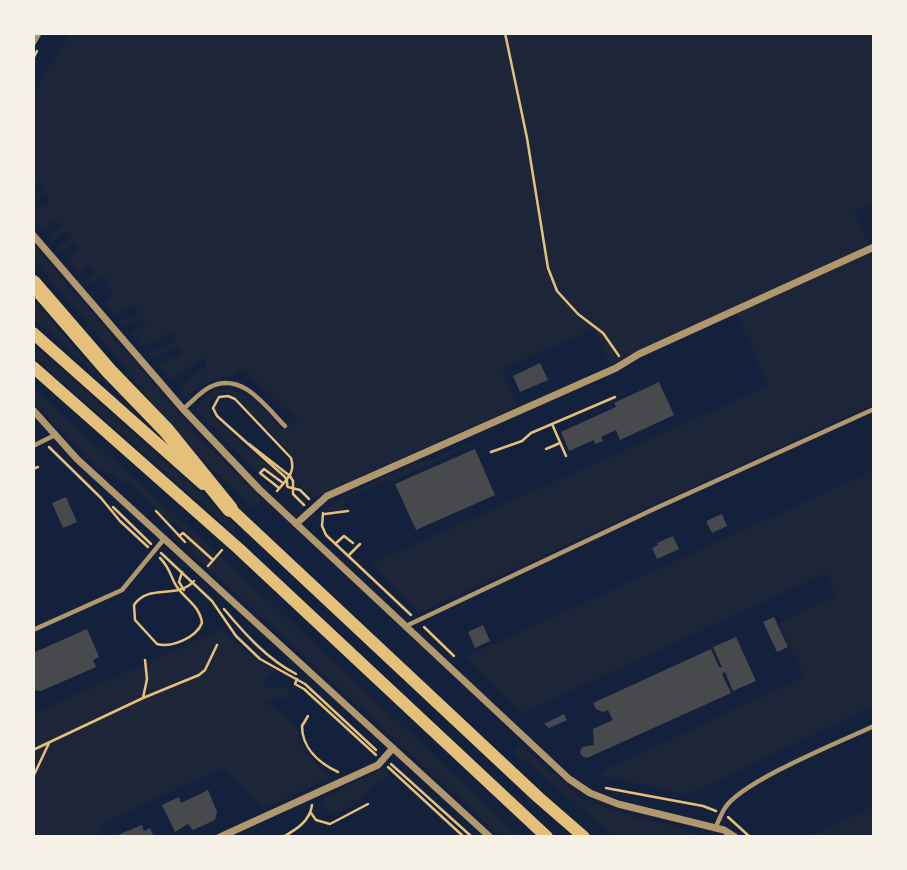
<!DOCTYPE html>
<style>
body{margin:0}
#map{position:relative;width:907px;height:870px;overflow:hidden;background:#14213d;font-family:"Asap Condensed",sans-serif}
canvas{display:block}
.frame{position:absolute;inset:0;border:35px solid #f6f1e7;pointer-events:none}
</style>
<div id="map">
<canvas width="907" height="870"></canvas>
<div class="frame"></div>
</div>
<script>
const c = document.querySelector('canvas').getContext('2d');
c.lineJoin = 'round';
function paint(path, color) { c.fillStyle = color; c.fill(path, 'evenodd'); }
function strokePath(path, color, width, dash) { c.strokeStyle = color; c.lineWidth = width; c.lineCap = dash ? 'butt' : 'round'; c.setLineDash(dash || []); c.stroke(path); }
const green = new Path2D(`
 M70,33H874V202L854,212L869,245L610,365L594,329L502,369L518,406L313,498L301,486L296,485L293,476L295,462L290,453L235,396C225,389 217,392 210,401V415L245,446L244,452L248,449L282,476L279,479L262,468L257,473L271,487L196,410L197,407C226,365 259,407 282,429L298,421L242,368L237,375L209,381L185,397L178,388L207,365L203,357L175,379L171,380L158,365L182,354L178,346L152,358L148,354L175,341L172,333L142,346L130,333L145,325L142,318L124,326L120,322L139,313L135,305L114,315L104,302L113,297L104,276L87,284L85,280L94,272L88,265L79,273L66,260L79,249L74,242L61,252L57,248L70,238L65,231L52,241L48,237L61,226L56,220L43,230L33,217V211L49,201L44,193L33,200V195L42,190L40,183L33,185V103L41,79Z
 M33,245L203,441L262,500L255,508L205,462L157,411L127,370L33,259Z
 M874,250V404L419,613L370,564L768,386L736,312Z
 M33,300L111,389L33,318Z
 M33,345L238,527L233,532L33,356Z
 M33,388L224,559L521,837H501L189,551L192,548L187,543L188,534L174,520L170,523L128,481L125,484L98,467L83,454L33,401Z
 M471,442L472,445L390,482L388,480L345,498L343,510L329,512L325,509L337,502L339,498L417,462L429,461Z
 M874,470V706L687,795L596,774L804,677L779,623L836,596L826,573L523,713L465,657Z
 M221,629L260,662L276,671L266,678L264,688L285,687L290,691L287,697L266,702L295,724L304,750L313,761L331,777L263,809L223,768L99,825L104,837H33V714Z
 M521,745L581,798L632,817L677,826L700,837H615L514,752Z
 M382,768L387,771V778L377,782L352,806L334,815L324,808L322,799Z
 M874,806V837H807Z`);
const building = new Path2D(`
 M540,363L548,380L520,392L513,376Z
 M659,382L674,415L620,440L616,430L601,437L603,441L595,444L594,440L569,451L561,432L616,407L614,403Z
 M475,449L495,495L416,530L395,484Z
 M66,497L77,522L63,528L52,503Z
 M722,514L727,526L712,533L706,521Z
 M673,536L679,549L657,559L652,548L658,545L657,543Z
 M774,617L788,647L777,652L763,622Z
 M483,625L490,641L475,648L468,632Z
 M87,629L99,657L93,660L96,667L41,691L33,690V653Z
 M736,637L756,681L733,691L725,672L722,674L731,693L587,758L582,756L580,752L582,747L594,745L593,729L613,720L608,710L603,712L596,709L593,703L711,649L719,667H722L713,647Z
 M564,714L567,720L549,728L544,724Z
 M208,790L217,812L215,820L193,830L188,824L175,832L162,805L179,797L181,803Z
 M142,825L144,831L150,828L154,837H113Z`);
const path = new Path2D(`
 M505,33L527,138L548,268L557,291L578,314L603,333L619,356
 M33,59L37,51
 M552,424L566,456
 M249,444L290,476L293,481V494L304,505
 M49,447L101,498L120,521L148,547
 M546,449L560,443
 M491,452L522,441L531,433L615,397
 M33,469L38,467
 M288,487L300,490L309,499
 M279,488L260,473L264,469L283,483
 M277,491C286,480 296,473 291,458L235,399L228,396L219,397L213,408L217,416L285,477C287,480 288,482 287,486
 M113,507L151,544
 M156,511L185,542
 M323,513L322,526L326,535L411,615
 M325,514L348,511
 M179,536L183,533L213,560
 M335,544L344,536L353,543
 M161,553L212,601L236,636L260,659L305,684L376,750
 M348,556L360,544
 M160,558C171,569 170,577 177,587C186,600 200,606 202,623C196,638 171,648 157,644L135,620L134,605C149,583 177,600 194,581
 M208,566L222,550
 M182,572L179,582L184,590
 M224,609C245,634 267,659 296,674
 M424,627L454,656
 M297,679L295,684L304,689L376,755
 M143,698L147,679L145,660
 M308,716L302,726C302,748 319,763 338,772
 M33,750L143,698L199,675L205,670L217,645
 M391,764L472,837
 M388,767L464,837
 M33,777L49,743
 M606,788L703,806L716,811
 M311,813L316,820L330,824L368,804
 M728,817L750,837
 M283,837C297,829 310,821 312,805`);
const service = new Path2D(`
 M183,409C192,402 200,392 210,387C242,371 265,406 285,426
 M33,446L55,435
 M406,626L654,509L874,409
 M33,630L122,590L164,539
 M715,828C719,821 721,814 725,808C742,781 842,741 874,726`);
const minor = new Path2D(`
 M33,42L38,33
 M33,235L183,409L259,489L569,779L590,793L618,804L724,830L735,837
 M33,410L77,459L490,837
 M296,524L327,496L616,368L639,354L874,247
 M220,837L378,765L393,748`);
const secondary = new Path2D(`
 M33,333L203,484
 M33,367L239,549L547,837
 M224,503L538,797L584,837`);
const motorway = new Path2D(`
 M33,283L109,371L166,430L230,509`);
paint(green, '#1d2539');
paint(building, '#48494c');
strokePath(path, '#e5c07b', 2.5);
strokePath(service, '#b1986c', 4.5);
strokePath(minor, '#b1986c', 7);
strokePath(secondary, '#e5c07b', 12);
strokePath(motorway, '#e5c07b', 16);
</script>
